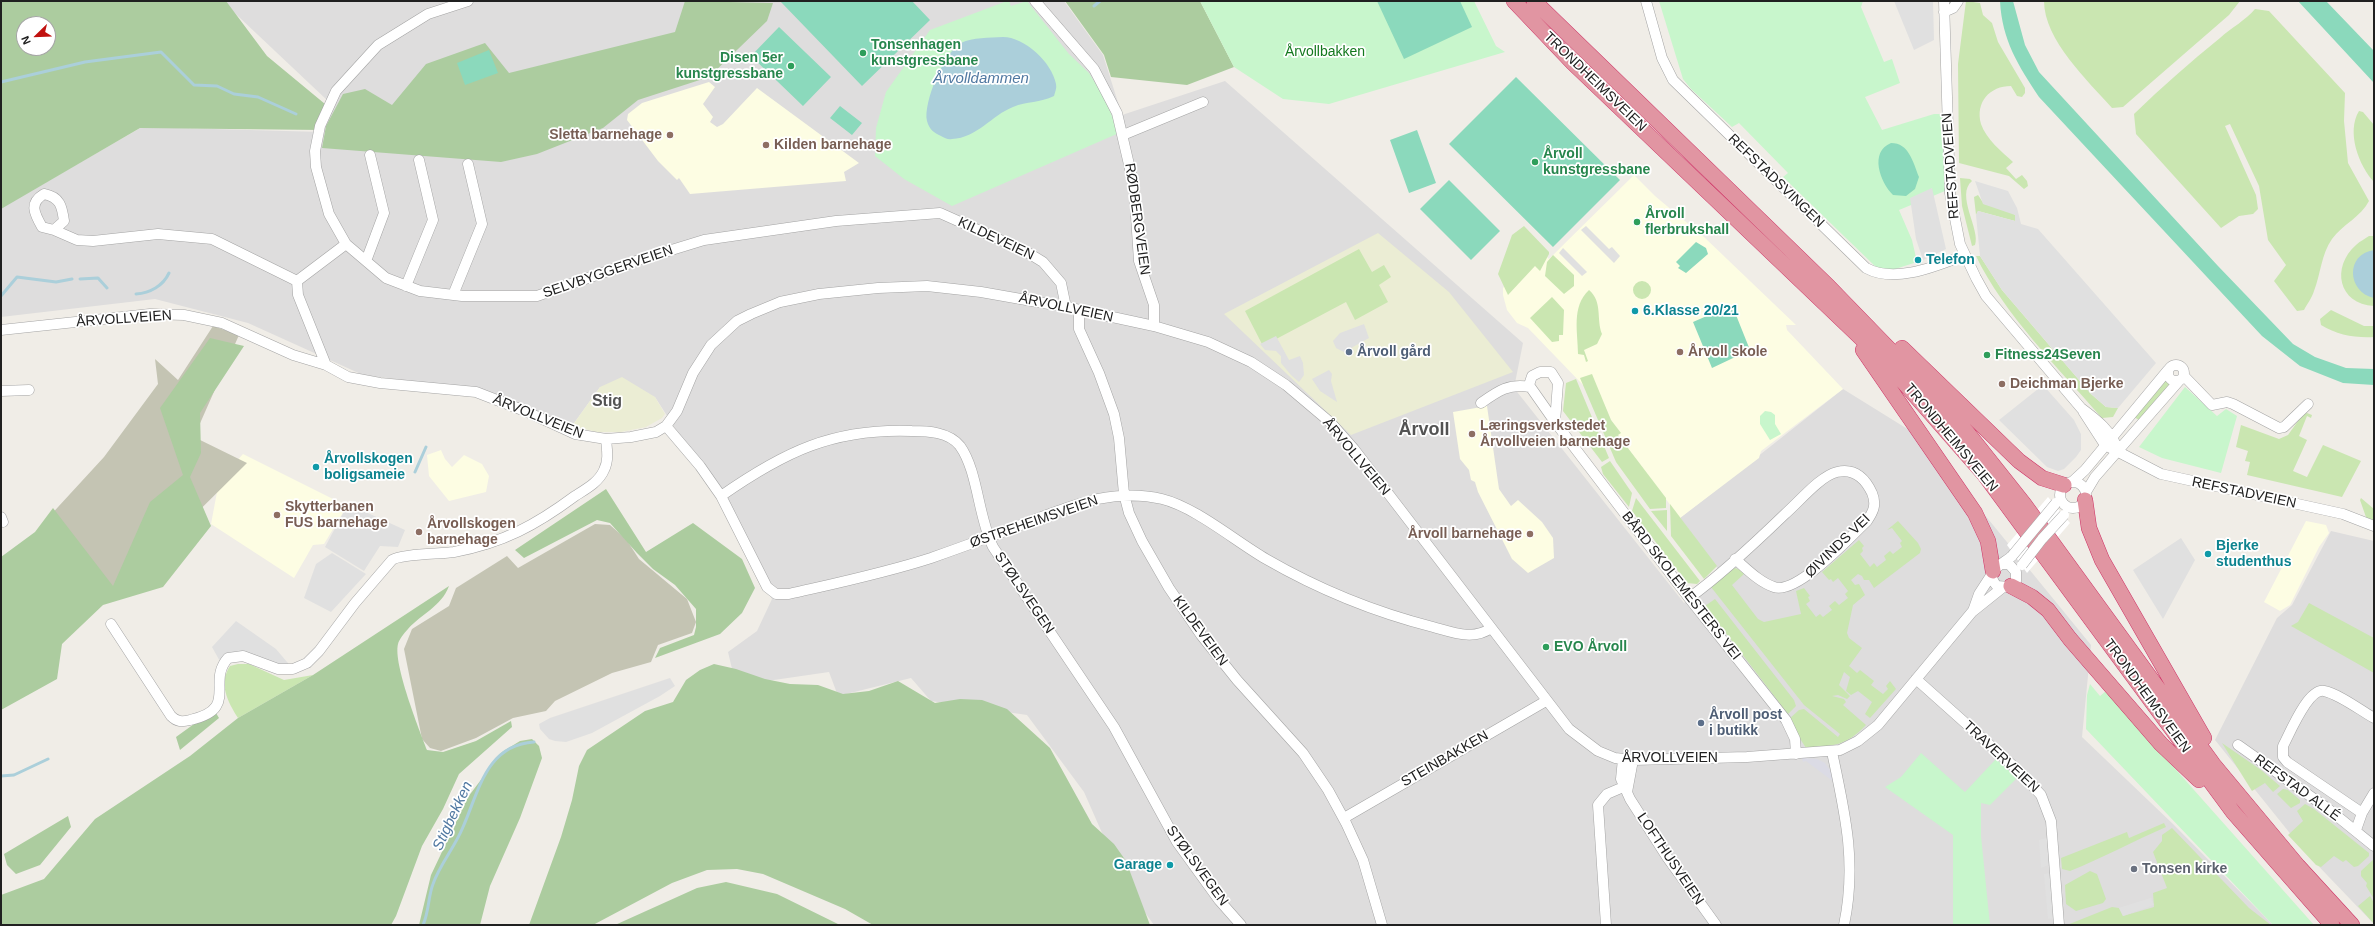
<!DOCTYPE html>
<meta charset="utf-8">
<style>
body{margin:0}
#map{position:relative;width:2375px;height:926px;overflow:hidden;background:#f0ede7;font-family:Arial,sans-serif}
canvas{display:block}
.frame{position:absolute;inset:0;border:2px solid #202020;pointer-events:none}
.north{position:absolute;left:16px;top:16px;width:40px;height:40px;box-sizing:border-box;background:#fff;border:1px solid #a6a6a6;border-radius:50%;rotate:247deg;font-size:11px;font-weight:700;line-height:16px;text-align:center;color:#202020}
.north::after{content:'';display:block;margin:auto;width:14px;height:18px;background:#c1110f;clip-path:polygon(50% 0,100% 100%,50% 72%,0 100%)}
</style>
<div id="map">
<canvas width="2375" height="926"></canvas>
<div class="frame"></div>
<div class="north">N</div>
</div>
<script>
const c = document.querySelector('canvas').getContext('2d');
c.lineJoin = 'round';
function paint(path, color) { c.fillStyle = color; c.fill(path, 'evenodd'); }
function strokePath(path, color, width, dash) { c.strokeStyle = color; c.lineWidth = width; c.lineCap = dash ? 'butt' : 'round'; c.setLineDash(dash || []); c.stroke(path); }
function write(font, color, halo, rows, align = 'center') {
  c.font = font + ' Arial,sans-serif'; c.lineWidth = 3.5; c.setLineDash([]); c.textBaseline = 'middle'; c.strokeStyle = halo; c.fillStyle = color; for (const [text, x, y, turn = 0] of rows) {
    c.save(); c.translate(x, y); c.rotate((+turn || 0) * Math.PI / 180); c.textAlign = isNaN(turn) ? turn : align; if (halo) c.strokeText(text, 0, 0); c.fillText(text, 0, 0); c.restore();
  }
}
const residential = new Path2D(`
 M222,1H1064L1103,55L1122,115L1225,81L1523,343L1514,388L1684,603L1724,577L1680,518L1843,389L1922,438L2091,645L2082,737L2173,824L2273,925H1154L1125,885L1084,792L1027,715L931,701L911,678L838,696L829,672L767,681L733,673L728,652L757,631L772,599L712,486L655,397L600,387L572,426L460,387L363,375L248,323L155,299L1,317V208L142,127L322,132L328,101Z
 M2331,531L2374,541V924L2305,852L2215,740L2277,618L2292,605Z`);
const education = new Path2D(`
 M709,82L715,87L703,104L713,117L710,122L717,127L723,124L757,88L859,163L844,172L846,181L690,194L679,178L677,180L658,161L627,120L628,114L642,103Z
 M1634,175L1655,196L1704,237L1796,325H1786L1787,330L1843,389L1761,451L1759,458L1680,518L1618,435L1593,380L1583,385L1528,328L1517,323L1507,310L1503,295V288L1540,250L1549,259Z
 M1487,406L1499,489L1511,506L1518,500L1542,522L1553,538L1554,558L1528,573L1512,559L1478,492L1475,482L1471,480L1469,470L1460,459L1453,412Z
 M441,450L445,459L452,467L464,455L482,464L489,476L486,492L449,501L429,476L427,455Z
 M243,454L347,506L324,544L313,545L294,578L211,524L221,471L235,463Z
 M2306,521L2326,525L2329,533L2319,547L2290,605L2280,611L2264,602Z`);
const construction = new Path2D(`
 M213,326L239,335L194,437L247,463L110,599L47,519L104,457L158,384L155,359L178,380Z
 M595,524L610,525L626,539L639,559L687,599L696,622L692,633L658,645L651,662L612,673L555,701L546,711L513,718L476,738L441,751L430,748L422,739L404,649L412,629L449,606L456,588L507,556L518,568Z`);
const farmland = new Path2D(`
 M1378,233L1449,292L1513,372L1351,435L1224,314Z
 M622,377L655,397L665,414L662,418L646,427L621,432H597L572,426L600,387Z`);
const grass = new Path2D(`
 M1966,1L1980,3L1983,15L1992,23L1998,42L2025,88V93L2022,97L2017,96L2011,86C1990,86 1975,102 1981,124C1986,139 2002,152 2013,162L2006,168L2016,179L2022,175L2027,181L2028,186L2024,189L2009,176L1959,163L1958,64Z
 M2044,1H2240L2229,15L2123,107L2112,108C2088,81 2044,40 2044,1Z
 M2255,9L2269,11L2345,93L2344,121L2348,163L2369,201C2361,217 2343,224 2332,239C2321,255 2321,273 2314,291C2312,298 2307,304 2304,310L2297,311L2274,281L2286,265L2268,240L2259,186L2230,124L2225,126L2256,195L2258,209L2253,214L2239,216L2221,228L2136,134L2134,114C2162,87 2190,62 2220,38C2231,28 2246,20 2255,9Z
 M2359,111L2363,112L2374,125V182C2359,166 2346,132 2359,111Z
 M1960,178L1970,179L1972,181C1955,195 1981,230 1975,245L1972,246L1962,206Z
 M1978,195L1984,204L2012,212L2015,215V221L1978,211L1976,215L1974,197Z
 M1524,226L1549,252V254L1540,271L1535,266L1508,295L1498,274L1512,235Z
 M2369,236H2374V306C2338,304 2331,267 2356,245C2360,241 2365,239 2369,236Z
 M1359,249L1372,272L1384,265L1391,277L1379,285L1388,302L1355,320L1346,302L1263,346L1245,311Z
 M1553,255L1574,275V286L1564,294L1545,276L1547,262Z
 M1976,256H1980L2002,290L2091,394L2106,407L2118,408L2113,417L2102,418C2060,370 2003,313 1976,256Z
 M1633 290a9 9 0 1 1 18 0a9 9 0 1 1-18 0Z
 M1589,290C1603,302 1596,319 1602,334L1597,344L1584,350L1588,361L1586,362L1584,355L1578,354C1578,332 1571,307 1589,290Z
 M1552,297L1564,310L1563,335H1559V341L1552,342L1530,318Z
 M2331,310L2364,326H2374V337C2355,338 2337,335 2321,325L2320,319Z
 M1592,374L1611,420L1621,433L1618,435L1666,498V508L1650,509L1616,462L1580,378Z
 M1576,379L1609,458L1602,462L1563,411L1566,383Z
 M2165,380L2170,384L2140,421L2133,416Z
 M2307,413L2312,415L2311,418L2307,416L2299,436L2307,440L2293,471L2307,477L2323,445L2361,461L2342,497L2247,475L2250,462L2245,461L2248,451L2236,447L2241,425L2279,439L2288,435L2303,414Z
 M1610,461L1632,493L1629,507L1603,474L1601,467Z
 M1636,498L1700,581L1697,584L1687,583L1632,511Z
 M2361,498L2374,509V523L2367,520L2360,500Z
 M1670,504L1717,566L1704,579L1671,536Z
 M1667,510V531L1651,511Z
 M1898,521L1918,543L1921,549L1920,553L1874,588L1869,580H1864L1862,576L1858,574L1851,580L1855,585L1859,584L1865,595L1853,605L1847,633L1849,638L1862,648L1849,666L1857,673L1860,670L1874,681L1871,685L1883,694L1888,689L1886,686L1890,681L1896,689L1870,718L1865,714L1872,702L1858,691L1851,695L1846,691L1850,677L1844,672L1839,685L1850,696L1847,699L1838,695L1832,696L1844,699L1846,702L1843,705L1866,725C1846,746 1833,746 1806,748L1788,720L1799,710L1804,709L1838,737L1840,734L1804,705L1711,587L1732,569L1735,568L1745,572L1744,574L1732,585L1758,619L1764,622L1801,614L1796,591L1804,588L1810,596L1808,597L1810,601L1806,604L1816,617L1820,614L1823,617L1832,610L1829,606L1835,601L1839,605L1848,598L1845,594L1848,591L1838,578L1833,582L1831,579L1829,580L1822,572L1859,540L1864,546L1862,548L1863,551L1860,554L1870,567L1874,563L1877,567L1886,560L1884,556L1890,551L1893,554L1902,547L1900,543L1902,541L1892,528L1887,530Z
 M1715,599L1794,700L1796,706L1786,716L1785,711L1778,701L1705,606Z
 M2309,603L2374,638V673L2291,626L2298,622Z
 M238,664H249L284,680L313,675L238,718C228,702 218,684 230,666Z
 M2222,743L2261,770L2280,786L2273,792L2265,783L2252,791Z
 M2283,789L2288,790L2300,800V803L2291,808L2277,794Z
 M2305,804L2314,809L2369,853V856L2358,866L2354,867L2346,860L2343,862L2334,856L2321,867L2316,865L2288,835L2303,821L2297,811Z
 M2164,823L2166,827C2133,841 2103,858 2070,871L2062,869L2061,858L2127,832L2129,838Z
 M2172,828L2249,908L2271,925H2067L2112,907L2119,908L2123,916L2154,907L2153,893L2167,888L2153,852L2162,841V835Z
 M2374,859V899L2366,886L2367,883L2361,876V871Z
 M2090,871L2097,874L2106,899L2103,903L2076,911L2066,904L2065,885Z
 M2370,896L2374,903V924L2358,906Z`);
const forest = new Path2D(`
 M1,1H226L267,56L325,104L322,130L140,128L1,209ZM24,24H48V48H24Z
 M685,1L773,3L767,21L709,77L638,100L603,128L537,154L501,162L322,148L326,126L343,94L365,89L392,105L426,64L485,43L509,73L675,32Z
 M1065,1H1200L1234,67L1187,85L1111,77L1104,55Z
 M210,338L244,346L200,413L201,453L190,477L211,526L163,587L103,605L62,644L57,679L1,710V557L35,532L53,508L113,586L150,502L183,475L160,408Z
 M606,489L646,552L693,523L742,559L755,588L742,613L720,634L655,658L660,648L694,635L696,627V609L675,585L653,569L637,553L610,523L597,520L524,558L515,550Z
 M449,586C441,607 422,613 408,629C404,633 399,640 398,644C393,664 419,729 427,750L443,752L476,741L511,721L512,727L459,774L443,809L422,846L396,916L391,925H1V895L44,879L95,819L190,756L238,718L313,675Z
 M714,664L736,669L765,679L790,684L818,685L843,694L869,691L898,681L935,703L960,699L982,700L1007,709L1050,748L1092,824L1114,844L1126,861L1150,925H873L845,909L763,874L737,869L707,870L672,883L593,925H529L561,837L572,800L579,766L587,750L645,711L673,702L686,680L700,670Z
 M216,713L219,718L180,750L176,737L194,724Z
 M532,739L539,746L542,758L520,818L490,886L480,925H419L431,875L468,797L502,752L520,741Z
 M68,816L71,827L40,865L16,874L7,865L4,854Z
 M726,882L777,894L840,925H615L697,888Z`);
const park = new Path2D(`
 M1007,1H1009L1011,6L1027,1L1069,54L1089,73L1105,99L1119,133L952,206L904,179L875,156L876,128L886,92L930,30Z
 M1200,1H1474L1496,46L1505,52L1329,104L1283,99L1234,67Z
 M1659,1H1863L1861,7L1884,62L1892,59L1900,83L1865,97L1882,130L1934,114H1943L1945,191L1899,210L1912,240L1917,262L1889,271L1878,269L1783,177L1788,173L1739,123L1732,127L1691,89L1683,79Z
 M2185,387L2217,416L2226,409L2237,416L2221,473L2162,458L2139,447Z
 M1765,411L1771,412L1775,415V424L1781,434L1770,440L1760,424V416Z
 M2090,684L2100,696L2106,691L2314,925H2273L2086,729L2087,695Z
 M1921,753L1965,792L1996,759L2017,778L1990,805L1981,803V836L1990,925H1953V835L1885,787L1901,777Z`);
const pitch = new Path2D(`
 M780,1H912L930,20L862,86Z
 M1377,1H1460L1472,27L1404,59Z
 M2000,1H2013L2025,45L2039,72L2218,266L2293,344L2315,357L2346,368L2374,369V385L2343,383L2300,366L2262,336L2039,97C2018,65 2002,40 2000,1Z
 M2298,1H2326L2374,51V83Z
 M779,27L831,77L803,106L751,56Z
 M489,50L498,73L465,85L457,63Z
 M1516,77L1620,180L1553,247L1449,144Z
 M840,106L862,123L852,135L830,118Z
 M1417,130L1436,183L1409,193L1390,140Z
 M1891,143C1909,143 1913,162 1919,177L1915,189L1906,196L1893,195C1880,182 1869,152 1891,143Z
 M1449,180L1500,231L1471,260L1420,209Z
 M1696,242L1706,248L1708,254L1686,273L1678,268L1680,266L1676,262Z
 M1732,305L1750,350L1712,368L1693,322Z`);
const parking = new Path2D(`
 M1894,1H1933L1934,40L1914,50Z
 M1975,181L2008,191L2017,208L2021,224L2038,229L2156,363L2118,408L2106,407L2091,394L2002,290L1989,270L1980,256L1976,215L1978,211L2015,221V215L1983,204Z
 M1932,188L1946,249L1923,260L1916,239L1910,198Z
 M1586,226L1609,249L1612,247L1620,256L1614,263L1581,230Z
 M1563,248L1587,272L1582,276L1559,253Z
 M1364,324L1369,338L1344,352L1336,348L1333,341L1340,333Z
 M1276,336L1289,360L1300,356L1303,363L1304,375L1299,382L1291,375L1281,363V356L1276,351L1265,350L1260,344Z
 M1329,370L1332,374L1331,381L1337,402L1320,391L1312,379Z
 M2043,385L2074,420L2081,434V450L2076,457L2064,469L2058,471L2047,467L1999,420Z
 M348,504L405,530L398,547L380,546L364,571L325,547Z
 M2181,538L2195,560L2163,619L2133,570Z
 M332,553L366,574L331,612L304,598L316,564Z
 M236,621L276,649L293,669L243,656L222,665L212,647Z
 M670,678L675,686L660,696L592,733L566,742L555,741L549,739L540,729L539,724L550,718Z
 M2047,838L2049,865L2041,868L2039,840Z
 M2050,873L2054,918L2048,919L2044,874Z
 M2151,898L2154,905L2123,916L2119,908Z`);
const plaza = new Path2D(`
 M1802,758L1817,759L1825,763L1832,773L1834,782L1806,761L1803,762Z`);
const water = new Path2D(`
 M1003,37C1024,37 1052,62 1056,84C1057,88 1055,92 1054,96C1040,103 1027,101 1013,107C992,115 977,138 952,139C948,140 945,138 941,136C934,133 929,129 927,121C923,103 944,52 961,43C973,37 989,38 1003,37Z
 M2374,250V298C2347,292 2345,254 2374,250Z`);
const pier = new Path2D(`
 M2048,497L2070,523L2027,573L2007,545Z`);
const stream = new Path2D(`
 M1094,6L1100,1
 M1,82L85,62L161,52L194,85L217,86L234,94L258,97L296,114
 M80,279L98,278L107,288
 M136,294C150,293 163,286 169,273
 M1,296L17,277L56,282L72,279
 M415,472L426,447
 M1,776L14,775L48,759
 M423,925C429,912 428,897 433,884C440,864 455,847 463,827C479,791 486,745 534,742`);
const minor = new Path2D(`
 M468,1L428,14L378,45L336,91L320,126L315,151L316,167L329,214L346,244L386,278L420,291L462,296H537L639,260L704,240L836,221L940,213L1025,251L1043,262L1061,283L1066,307
 M1035,1L1094,69L1117,113L1134,186L1139,261L1154,305V326
 M1646,1L1662,58L1673,80L1866,268C1895,284 1936,266 1965,255
 M1944,1L1950,193L1960,244L1976,278L1986,296L2081,408C2096,419 2113,432 2118,451
 M1944,12L1953,8L1958,1
 M1123,135L1203,102
 M44,194C60,197 62,206 64,221L54,230L42,227C34,213 29,203 44,194Z
 M54,230L77,240L93,241L158,234L212,239L297,281L298,295L326,365
 M366,261L384,213L370,155
 M297,281L346,244
 M406,286L433,220L419,160
 M453,295L482,224L468,164
 M1079,310V329L1099,373L1114,414L1119,438L1124,494L1129,513L1142,541L1169,588L1201,635L1237,680L1303,753L1328,790L1346,823L1363,860L1382,925
 M1,330L150,314L184,315L222,323L293,355L326,365L348,377L380,383L476,392L525,411L575,434L606,439L631,437L656,432L666,426L677,411L693,373L711,345L737,321L751,314L780,302L819,294L878,288L927,286L981,292L1066,307L1154,326L1208,342L1251,362L1286,385L1331,423L1354,449L1569,729L1598,751L1615,758L1633,760L1747,757L1840,750L1858,741L1878,725L1972,612L2002,588
 M2168 373a8 8 0 1 1 16 0a8 8 0 1 1-16 0Z
 M2184,376L2212,405L2227,402L2233,404L2279,428L2284,427L2308,404
 M1,391L29,390
 M1481,403C1498,391 1509,383 1530,387
 M2083,411L2105,445L2161,474L2343,514L2374,526
 M1555,422L1529,385L1532,376L1540,372H1551L1558,383L1555,422L1689,598L1786,720L1795,739L1796,754
 M666,426L700,466L721,496L767,587L776,594H789C837,583 885,573 931,558C962,547 993,536 1023,524C1069,507 1112,487 1162,499C1195,507 1235,541 1266,559C1318,589 1374,612 1433,627C1452,632 1473,641 1491,628
 M2060 495a13 13 0 1 1 26 0a13 13 0 1 1-26 0Z
 M2072,482L2085,470L2168,370
 M2086,492L2095,477L2179,381
 M721,496C784,452 833,428 912,431C928,431 949,432 960,446C978,471 978,517 993,547L1114,727L1177,842L1219,900L1241,925
 M1,517L3,522
 M2001,564H2009L2016,572V581L2009,587L1997,586C1983,571 2003,564 2012,556
 M1689,598C1721,575 1756,542 1785,514C1799,502 1820,476 1837,472C1854,468 1865,478 1872,493C1877,505 1873,512 1867,521C1850,537 1797,595 1774,587C1759,582 1747,569 1735,559
 M1973,611L1979,594L1992,574
 M111,624L171,716C177,722 182,722 190,720C240,709 206,682 228,658L243,656L278,669H293L307,663L319,651L355,603L392,560C400,554 441,554 454,552C503,543 536,525 575,496C586,489 599,482 604,470C609,460 607,450 606,439
 M1916,679L2019,771L2041,795L2051,821L2059,925
 M2238,745L2327,808L2374,846
 M1832,752C1845,813 1857,863 1844,925
 M1623,759L1621,779L1630,799L1667,857L1716,925
 M1627,792L1633,760
 M2362,813L2287,762L2283,757V746C2290,733 2308,688 2324,691C2339,694 2360,710 2374,718
 M1344,818L1546,701
 M2356,830L2362,813L2374,793
 M1606,925L1598,805L1607,794L1628,785`);
const highway = new Path2D(`
 M1514,1L1573,63L1884,360L1984,474L2233,812L2332,925
 M1534,1L1829,287L1927,388L1966,431L2024,504L2213,764L2298,866L2352,925
 M1902,348L2019,461L2042,478L2064,485
 M1863,350L1975,513L1988,541L1993,571
 M2085,500L2089,528L2102,560L2204,738
 M2011,586L2032,597L2048,610L2070,639L2161,744L2199,780`);
const minorBridge = new Path2D(`
 M2012,556L2056,503
 M2022,565L2042,539L2064,515`);
const markers = [
 [863,53,4,"#2e9e5b"],
 [791,66,4,"#2e9e5b"],
 [670,135,4,"#8d6e63"],
 [766,145,4,"#8d6e63"],
 [1535,162,4,"#2e9e5b"],
 [1637,222,4,"#2e9e5b"],
 [1918,260,4,"#0f9aa8"],
 [1635,311,4,"#0f9aa8"],
 [1349,352,4,"#5c6f8a"],
 [1680,352,4,"#8d6e63"],
 [1987,355,4,"#2e9e5b"],
 [2002,384,4,"#8d6e63"],
 [1472,434,4,"#8d6e63"],
 [316,467,4,"#0f9aa8"],
 [277,515,4,"#8d6e63"],
 [419,532,4,"#8d6e63"],
 [1530,534,4,"#8d6e63"],
 [2208,554,4,"#0f9aa8"],
 [1546,647,4,"#2e9e5b"],
 [1701,723,4,"#5c6f8a"],
 [1170,865,4,"#0f9aa8"],
 [2134,869,4,"#6b7280"]
];
const leisureNames = [
 ["Tonsenhagen",871,45],
 ["kunstgressbane",871,61],
 ["Disen 5er",783,58,"right"],
 ["kunstgressbane",783,74,"right"],
 ["Årvoll",1543,154],
 ["kunstgressbane",1543,170],
 ["Årvoll",1645,214],
 ["flerbrukshall",1645,230],
 ["Fitness24Seven",1995,355],
 ["EVO Årvoll",1554,647]
];
const parkNames = [
 ["Årvollbakken",1325,52]
];
const streetNames = [
 ["TRONDHEIMSVEIEN",1595,82,44],
 ["REFSTADVEIEN",1951,166,-94],
 ["REFSTADSVINGEN",1776,181,44],
 ["RØDBERGVEIEN",1137,219,82],
 ["KILDEVEIEN",996,239,25],
 ["SELVBYGGERVEIEN",608,272,-19],
 ["ÅRVOLLVEIEN",1066,308,12],
 ["ÅRVOLLVEIEN",124,319,-4],
 ["ÅRVOLLVEIEN",538,417,22],
 ["TRONDHEIMSVEIEN",1951,438,50],
 ["ÅRVOLLVEIEN",1356,457,50],
 ["REFSTADVEIEN",2244,493,12],
 ["ØSTREHEIMSVEIEN",1034,522,-19],
 ["ØIVINDS VEI",1838,546,-44],
 ["BÅRD SKOLEMESTERS VEI",1681,586,52],
 ["STØLSVEGEN",1024,593,56],
 ["KILDEVEIEN",1200,631,54],
 ["TRONDHEIMSVEIEN",2147,696,54],
 ["TRAVERVEIEN",2001,757,43],
 ["ÅRVOLLVEIEN",1670,758],
 ["STEINBAKKEN",1445,759,-30],
 ["REFSTAD ALLÉ",2297,788,36],
 ["LOFTHUSVEIEN",1670,859,56],
 ["STØLSVEGEN",1197,866,54]
];
const educationNames = [
 ["Sletta barnehage",662,135,"right"],
 ["Kilden barnehage",774,145],
 ["Årvoll skole",1688,352],
 ["Deichman Bjerke",2010,384],
 ["Læringsverkstedet",1480,426],
 ["Årvollveien barnehage",1480,442],
 ["Skytterbanen",285,507],
 ["FUS barnehage",285,523],
 ["Årvollskogen",427,524],
 ["barnehage",427,540],
 ["Årvoll barnehage",1522,534,"right"]
];
const cultureNames = [
 ["Telefon",1926,260],
 ["6.Klasse 20/21",1643,311],
 ["Årvollskogen",324,459],
 ["boligsameie",324,475],
 ["Bjerke",2216,546],
 ["studenthus",2216,562],
 ["Garage",1162,865,"right"]
];
const serviceNames = [
 ["Årvoll gård",1357,352],
 ["Årvoll post",1709,715],
 ["i butikk",1709,731]
];
const worshipNames = [
 ["Tonsen kirke",2142,869]
];
const waterNames = [
 ["Årvolldammen",981,79],
 ["Stigbekken",453,816,-65]
];
const quarterNames = [
 ["Stig",607,402]
];
const districtNames = [
 ["Årvoll",1424,430]
];
paint(residential, '#dedddd');
paint(education, '#fdfde3');
paint(construction, '#c4c4b3');
paint(farmland, '#ebedd4');
paint(grass, '#cae6b1');
paint(forest, '#accc9f');
paint(park, '#c8f6cc');
paint(pitch, '#8bd9bc');
paint(parking, '#e0e0e0');
paint(plaza, '#dbdbe5');
paint(water, '#abcfda');
paint(pier, '#fff');
strokePath(stream, '#abcfda', 3);
strokePath(minor, '#a4a4a4', 11);
strokePath(highway, '#ce3366', 16);
strokePath(minor, '#fff', 10);
strokePath(highway, '#e195a2', 15);
strokePath(minorBridge, '#a4a4a4', 11, []);
strokePath(minorBridge, '#fff', 10);
for (const [x, y, r, color] of markers) { const dot = new Path2D(); dot.arc(x, y, r, 0, 2 * Math.PI); c.fillStyle = color; c.fill(dot); strokePath(dot, '#fff', 1.5); }
write('bold 14px', '#27864d', '#fff', leisureNames, 'left');
write('14px', '#14781e', '#fff', parkNames);
write('14px', '#202020', '#fff', streetNames);
write('bold 14px', '#785e54', '#fff', educationNames, 'left');
write('bold 14px', '#0d838f', '#fff', cultureNames, 'left');
write('bold 14px', '#4e5e75', '#fff', serviceNames, 'left');
write('bold 14px', '#5b616d', '#fff', worshipNames, 'left');
write('italic 15px', '#5078a1', '#fff', waterNames);
write('bold 16px', '#535353', '#fff', quarterNames);
write('bold 18px', '#535353', '#fff', districtNames);
</script>
